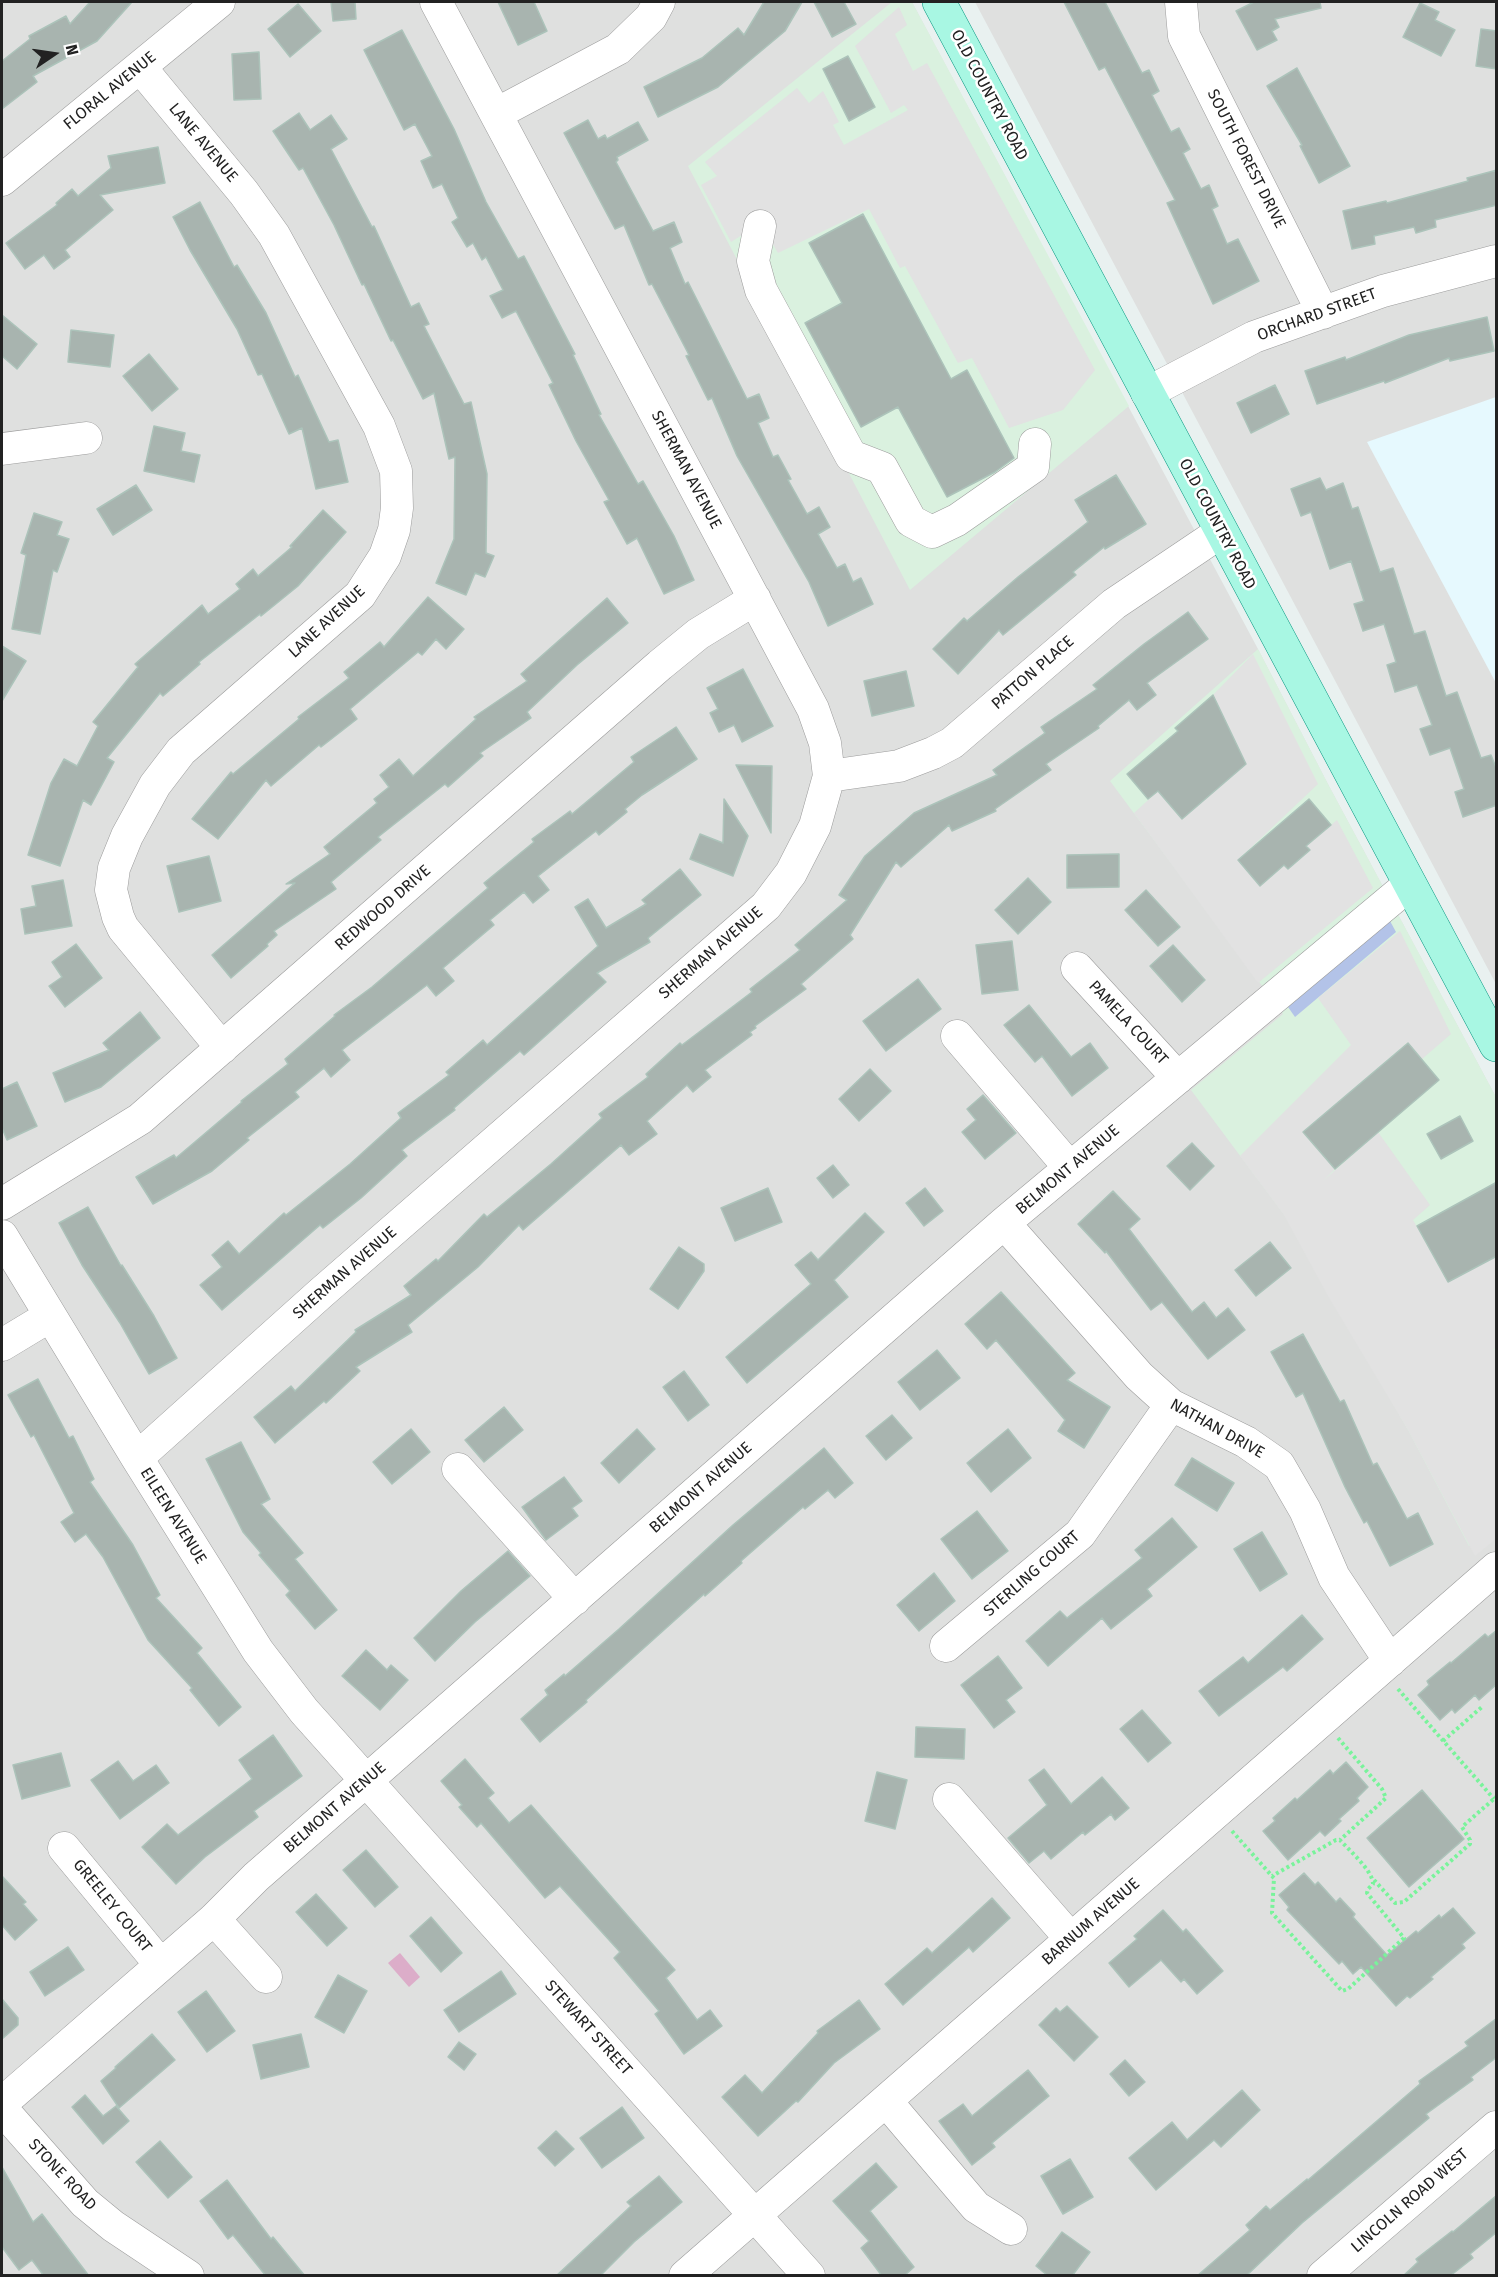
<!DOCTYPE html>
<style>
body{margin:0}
#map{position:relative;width:1498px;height:2277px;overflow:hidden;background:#e9f1f0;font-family:"Fira Sans",sans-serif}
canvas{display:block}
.frame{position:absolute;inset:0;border:3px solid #222;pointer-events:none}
.north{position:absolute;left:24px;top:24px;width:60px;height:60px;-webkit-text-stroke:4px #fff;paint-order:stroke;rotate:77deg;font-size:16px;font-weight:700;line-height:24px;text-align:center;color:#222}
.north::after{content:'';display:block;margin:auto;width:21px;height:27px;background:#222;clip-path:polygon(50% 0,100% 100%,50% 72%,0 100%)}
</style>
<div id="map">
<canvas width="1498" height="2277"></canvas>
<div class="frame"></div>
<div class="north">N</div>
</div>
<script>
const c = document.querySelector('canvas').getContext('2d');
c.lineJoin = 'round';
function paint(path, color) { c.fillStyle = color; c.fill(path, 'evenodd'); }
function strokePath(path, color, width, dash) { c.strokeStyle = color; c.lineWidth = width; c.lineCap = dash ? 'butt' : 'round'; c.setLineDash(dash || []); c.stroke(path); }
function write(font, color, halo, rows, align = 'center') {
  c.font = font + ' "Fira Sans",sans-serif'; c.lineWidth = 5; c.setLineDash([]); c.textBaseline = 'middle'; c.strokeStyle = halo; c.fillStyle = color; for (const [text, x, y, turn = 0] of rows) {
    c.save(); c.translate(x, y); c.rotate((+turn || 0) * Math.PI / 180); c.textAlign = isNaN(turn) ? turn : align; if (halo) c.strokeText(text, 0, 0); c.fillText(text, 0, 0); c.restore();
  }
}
const residential = new Path2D(`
 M2,2H912L1258,649L1329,786L1496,1097V2275L2,2276Z
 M975,2H1496V984Z`);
const commercial = new Path2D(`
 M892,2H912L1129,406L910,590L688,166Z
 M1258,649L1329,786L1496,1097V1523L1469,1546L1408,1430L1285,1216L1191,1090L1283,1014L1110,781Z`);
const education = new Path2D(`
 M1496,397V683L1367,442Z`);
const grass = new Path2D(`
 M1390,921L1396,932L1295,1017L1288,1007Z`);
const parking = new Path2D(`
 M899,7L907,25L895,34L913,71L927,63L1095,370L1063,410L1009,428L972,358L958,363L905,266L900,268L869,209L778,253L767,234L750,230L731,242L701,185L717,176L705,162L797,88L809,103L823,91L839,122L833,125L844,145L908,110L904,105L891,113L855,46Z
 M1253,654L1318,784L1240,858L1260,885L1337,820L1373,888L1258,983L1134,813L1158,791L1182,819L1243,766L1213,695Z
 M1400,931L1451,1034L1422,1059L1407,1043L1303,1132L1335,1169L1323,1181L1378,1132L1430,1205L1413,1220L1448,1282L1496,1256V1347L1493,1350H1496V1539L1475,1556L1408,1430L1328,1296L1284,1215L1240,1156L1351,1045L1318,998Z`);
const water = new Path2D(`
 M400,1953L420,1977L409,1987L388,1963Z`);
const building = new Path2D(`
 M90,2H132L97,41L33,76L37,82L2,109V61L30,39L29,36L66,16L70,24Z
 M331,2H355L356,19L333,21Z
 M498,2H534L547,31L518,45Z
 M764,2H802L785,31L718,87L658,117L644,87L702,58L738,28L744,35Z
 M814,2H844L856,24L832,37Z
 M1064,2H1105L1142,73L1149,70L1159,91L1152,95L1171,132L1179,128L1190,149L1183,153L1201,189L1209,185L1218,206L1212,209L1227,244L1238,239L1259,281L1213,304L1167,203L1175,200L1105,67L1099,70Z
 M1254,2H1320L1321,8L1275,19L1279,27L1272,31L1277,40L1257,50L1236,11Z
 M1420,3L1439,12L1435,20L1455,30L1441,56L1403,37Z
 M298,4L321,31L290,57L268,29Z
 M1481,29L1497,31V69L1476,66Z
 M402,30L454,129L486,202L518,259L524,256L575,354L573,355L601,414L599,415L638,484L643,481L674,536L694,580L664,594L637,538L627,544L604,502L609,500L576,441L549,385L553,383L516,311L502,318L490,296L503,290L486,257L482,260L473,243L467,247L452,222L458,218L442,184L433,188L421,161L432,156L415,124L404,130L364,50Z
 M259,52L261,99L234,100L232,54Z
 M848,56L875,107L849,121L823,69Z
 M1297,68L1350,166L1319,183L1300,146L1302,145L1267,86Z
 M299,113L310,130L331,115L347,139L331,149L372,227L374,226L411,307L419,303L429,324L424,326L464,404L471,402L487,474L486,553L494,556L485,577L475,573L466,595L436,583L454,539L455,457L449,459L434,393L423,399L393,340L391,341L364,284L362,285L334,225L303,168L299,170L273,131Z
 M588,120L598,139L605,135L607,139L638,122L648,140L617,157L618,160L616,162L653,231L674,222L682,242L670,248L685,284L688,282L747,399L759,394L769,418L758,423L773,457L778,455L791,479L788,480L807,514L819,507L830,527L818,534L837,568L845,564L853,582L861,578L873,604L828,626L809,582L737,456L712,398L708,400L686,356L689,355L652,284L649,285L624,225L615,229L564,133Z
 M158,147L165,183L100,195L113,210L65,250L70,257L54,269L44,255L25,269L6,243L57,205L56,203L72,189L78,196L111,168L108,156Z
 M1497,170V205L1435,220L1436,227L1416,233L1414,227L1374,236L1375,244L1352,249L1343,211L1386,201L1387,203L1468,181L1467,178Z
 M200,202L234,267L237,265L266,313L295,377L298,375L329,442L338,440L348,482L316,489L302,428L289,434L262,374L258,375L237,329L190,250L173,217Z
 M863,214L951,379L967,370L1014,458L995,472L947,497L898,407L861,427L805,323L842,303L809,243Z
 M2,315L37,344L17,369L2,356Z
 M1487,317L1494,351L1450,361L1449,358L1385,383L1384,381L1317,404L1305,371L1345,357L1346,360L1409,335Z
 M71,330L114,335L110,367L68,362Z
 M149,354L178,389L152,411L123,376Z
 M1275,385L1289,414L1251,433L1237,403Z
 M154,426L185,433L181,451L200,455L194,482L144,471Z
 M1116,475L1146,524L1105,549L1104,547L1073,572L1076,575L1003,635L999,630L958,674L933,649L964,618L967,621L1018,577L1088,522L1075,500Z
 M1320,478L1326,490L1343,483L1352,509L1358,507L1380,572L1393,568L1414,634L1425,631L1446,696L1457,692L1481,758L1491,755L1497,770V805L1463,817L1455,792L1464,789L1450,748L1430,755L1420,729L1432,725L1417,685L1395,692L1387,665L1396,662L1384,624L1363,631L1354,604L1364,601L1351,561L1330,569L1311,512L1301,516L1291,489Z
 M136,485L152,510L113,535L97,509Z
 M323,510L346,532L298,586L261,616L260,614L199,662L200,664L163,696L160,693L107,758L114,762L91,805L83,800L60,866L28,855L51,783L64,759L77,766L98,726L93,722L138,667L135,664L202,605L208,614L240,589L236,584L253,569L258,576L292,547L290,546Z
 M34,513L62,522L57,535L69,539L57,572L53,570L40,634L12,629L26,555L21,553Z
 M428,597L464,629L446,649L436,639L422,655L418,652L350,709L357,719L321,747L319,745L271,786L266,780L218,839L192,819L231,772L233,774L299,719L298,717L349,678L344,672L380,642L384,647Z
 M607,598L628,623L577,665L527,712L531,718L480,753L483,756L448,787L445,784L378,837L381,840L331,882L336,889L274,931L277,935L267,944L268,946L231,978L212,955L295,883L286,884L330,854L324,847L377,803L374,799L389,787L380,775L399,759L413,776L476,719L474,717L527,681L521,674Z
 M1188,612L1208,639L1147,683L1156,695L1137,710L1129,700L1098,726L1099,728L1046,764L1051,770L995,809L996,811L952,831L949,825L901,867L896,862L850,935L853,939L801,984L806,989L755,1026L756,1028L750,1032L752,1035L705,1070L711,1077L693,1092L687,1085L647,1121L657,1134L629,1155L621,1145L523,1230L519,1225L478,1267L408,1325L412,1332L356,1367L360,1371L326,1403L324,1401L275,1443L254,1417L291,1386L295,1391L356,1332L355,1330L411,1295L404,1286L436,1259L438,1261L484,1214L487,1217L551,1164L602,1118L599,1114L648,1077L646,1074L680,1043L682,1045L752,992L750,989L800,950L795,945L847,900L839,895L865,856L914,813L997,775L993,770L1045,733L1041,727L1097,689L1093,685L1144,644Z
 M2,646L26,661L2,701Z
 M743,669L773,726L742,742L734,725L719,732L710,713L718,709L707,688Z
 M906,671L914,706L872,716L864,681Z
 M1213,695L1246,764L1182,819L1158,791L1148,799L1127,774L1178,731L1175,728Z
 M676,727L697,759L642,795L625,809L627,812L599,835L596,831L538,876L549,890L533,903L524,892L490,920L494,925L443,968L454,981L436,996L427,985L342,1050L350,1060L331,1077L324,1068L295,1092L299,1097L247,1138L249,1140L212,1171L153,1204L136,1177L174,1155L176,1158L242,1102L241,1101L288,1064L285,1059L335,1016L334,1015L372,987L488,888L484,883L534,842L532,839L570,811L572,814L634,762L631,757Z
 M736,765L772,766L771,833Z
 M724,799L748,836L733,876L690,859L700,834L723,843Z
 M1309,799L1331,825L1306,846L1310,850L1288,869L1284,865L1260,886L1238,860Z
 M1119,854V887L1067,888V855Z
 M209,856L221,901L179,912L167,866Z
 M680,869L701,895L648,938L650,942L597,973L606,982L524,1055L520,1051L454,1108L455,1110L402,1150L407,1156L361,1198L323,1228L320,1225L222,1310L200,1285L222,1267L212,1255L228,1241L239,1254L284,1213L286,1215L350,1164L401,1118L398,1113L449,1075L446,1072L483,1040L487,1045L598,946L575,907L588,899L606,928L646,904L642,900Z
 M1028,878L1051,902L1018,934L995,910Z
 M63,880L72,926L25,934L21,909L36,906L32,886Z
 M1146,890L1180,927L1158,946L1125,910Z
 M1012,941L1018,990L982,994L976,945Z
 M76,944L102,978L65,1007L49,986L62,977L52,962Z
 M1173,945L1205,980L1182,1002L1150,966Z
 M918,979L941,1009L886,1051L863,1021Z
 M1029,1005L1071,1057L1090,1043L1108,1068L1072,1096L1042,1056L1035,1062L1004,1025Z
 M140,1012L160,1038L101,1087L65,1102L53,1073L109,1050L103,1043Z
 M1408,1043L1439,1080L1335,1169L1303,1132Z
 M870,1069L891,1091L859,1121L839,1099Z
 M17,1082L37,1126L7,1140L2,1128V1089Z
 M983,1095L1016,1133L985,1159L962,1132L976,1120L967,1109Z
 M1460,1116L1473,1141L1441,1159L1427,1134Z
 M1192,1143L1214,1166L1190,1190L1167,1166Z
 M833,1165L849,1185L833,1198L817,1178Z
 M1497,1182V1256L1448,1282L1417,1226Z
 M768,1188L782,1222L735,1241L721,1208Z
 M925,1188L943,1211L924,1226L906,1203Z
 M1113,1191L1140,1219L1129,1229L1192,1312L1204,1302L1216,1318L1228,1308L1245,1330L1208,1359L1162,1302L1151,1310L1106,1251L1105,1253L1078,1224Z
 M88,1207L121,1266L122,1265L154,1316L177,1358L149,1374L120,1323L82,1265L59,1223Z
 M865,1213L884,1232L834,1280L848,1297L747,1383L726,1357L811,1284L795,1265L811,1252L818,1260Z
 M1270,1242L1291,1268L1256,1296L1235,1270Z
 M679,1247L704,1264V1271L678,1309L650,1289Z
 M1001,1292L1075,1373L1067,1380L1110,1407L1084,1448L1058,1431L1065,1420L996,1340L987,1349L965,1324Z
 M1303,1334L1340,1402L1344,1400L1373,1465L1377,1463L1407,1519L1418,1513L1433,1544L1390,1566L1367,1521L1364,1523L1345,1487L1303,1393L1296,1397L1271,1352Z
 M937,1350L960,1378L920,1410L898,1382Z
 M684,1371L709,1405L688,1421L663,1387Z
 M38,1379L69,1438L73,1436L94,1479L90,1482L133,1545L160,1595L156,1598L202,1648L197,1653L241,1707L219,1726L190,1690L192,1688L148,1640L103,1557L86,1534L75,1542L61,1522L74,1513L34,1435L31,1437L8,1395Z
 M504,1407L523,1430L484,1462L465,1440Z
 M892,1415L912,1438L886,1460L866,1436Z
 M411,1429L430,1452L392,1484L373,1462Z
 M637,1429L655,1449L619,1483L601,1463Z
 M1008,1429L1031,1458L991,1492L967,1463Z
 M241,1442L270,1499L261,1504L303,1553L295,1559L337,1610L315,1629L286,1595L290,1591L259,1555L261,1553L243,1532L206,1459Z
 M824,1448L853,1483L835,1498L828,1490L805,1509L803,1507L741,1561L742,1563L705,1596L704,1594L586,1700L587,1702L540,1742L521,1719L548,1695L545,1690L564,1674L565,1676L619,1629L733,1525Z
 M1192,1458L1234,1483L1217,1511L1175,1485Z
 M564,1477L582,1501L572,1508L578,1516L546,1540L522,1507Z
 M977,1511L1008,1551L972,1579L941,1539Z
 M1172,1518L1197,1547L1147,1589L1152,1596L1111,1629L1102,1618L1048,1666L1026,1641L1060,1611L1067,1618L1142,1558L1135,1550Z
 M1262,1532L1287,1574L1260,1591L1234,1549Z
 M508,1551L530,1576L475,1622L435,1661L414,1638L461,1591Z
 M934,1573L955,1601L919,1631L897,1605Z
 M1302,1615L1323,1639L1287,1671L1283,1667L1219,1716L1199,1691L1243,1657L1248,1663Z
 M1497,1630V1684L1479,1700L1475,1695L1455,1713L1452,1709L1440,1720L1418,1695L1429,1685L1427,1681L1450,1662L1451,1663L1485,1634L1488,1637Z
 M366,1650L387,1670L391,1665L408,1680L380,1710L342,1676Z
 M998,1656L1022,1688L1006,1700L1015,1712L994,1728L961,1685Z
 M1142,1710L1171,1743L1148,1762L1120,1729Z
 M916,1727L965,1729L964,1759L915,1757Z
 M273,1735L302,1776L254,1811L258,1817L205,1857L176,1884L142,1847L167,1824L178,1835L252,1779L239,1760Z
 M61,1753L70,1786L22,1799L13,1765Z
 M465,1759L494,1793L488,1798L509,1823L531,1805L675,1970L666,1978L697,2020L710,2010L722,2026L684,2054L655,2014L659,2011L614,1958L620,1952L560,1886L545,1898L481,1823L477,1827L459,1807L462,1805L441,1781Z
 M118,1761L133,1781L156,1765L169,1783L120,1819L91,1780Z
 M1346,1762L1368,1787L1357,1798L1359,1801L1339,1819L1341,1821L1325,1836L1320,1831L1288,1860L1263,1831L1275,1821L1273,1818L1295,1798L1297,1800L1330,1770L1333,1774Z
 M1044,1769L1071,1804L1102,1777L1129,1808L1115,1820L1111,1814L1085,1835L1083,1832L1051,1859L1044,1851L1029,1863L1008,1838L1047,1805L1029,1780Z
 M877,1772L907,1780L895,1829L865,1821Z
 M1422,1790L1464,1839L1409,1887L1367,1838Z
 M366,1850L398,1887L375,1907L343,1870Z
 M1304,1873L1315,1885L1318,1882L1336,1902L1340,1898L1355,1914L1353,1917L1387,1955L1416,1931L1418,1933L1439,1915L1441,1918L1453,1908L1475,1933L1462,1944L1465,1948L1431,1977L1433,1979L1410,1998L1407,1996L1396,2006L1361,1967L1353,1974L1342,1961L1339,1964L1287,1910L1289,1907L1279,1895Z
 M2,1876L26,1902L23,1904L37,1920L15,1940L2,1925Z
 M316,1894L347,1928L327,1946L296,1912Z
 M992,1898L1010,1918L973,1952L969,1947L903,2005L885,1984L927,1948L932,1953Z
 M1163,1910L1183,1932L1186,1929L1223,1971L1197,1994L1184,1979L1181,1982L1161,1960L1129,1987L1109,1963L1137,1939L1134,1936Z
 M431,1917L462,1953L441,1972L410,1936Z
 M68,1947L84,1970L45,1996L30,1972Z
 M501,1971L516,1994L459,2032L444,2010Z
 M338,1975L367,1991L344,2033L315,2017Z
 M206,1991L235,2031L207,2052L178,2012Z
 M2,1999L18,2018V2025L2,2039Z
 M859,2000L880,2029L834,2063L798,2102L796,2101L758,2136L722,2097L745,2075L762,2093L818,2033L817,2031Z
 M1067,2006L1098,2037L1074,2061L1039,2025L1056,2008L1060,2012Z
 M1497,2018V2057L1471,2077L1473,2080L1426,2114L1429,2118L1302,2223L1246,2276H1197L1250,2230L1246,2225L1266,2206L1270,2210L1307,2179L1308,2180L1420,2084L1419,2081L1468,2046L1465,2042Z
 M152,2034L175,2060L119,2108L101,2081L116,2068L115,2067Z
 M301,2034L309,2067L261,2079L253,2045Z
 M459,2042L476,2054L464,2070L448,2057Z
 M1125,2060L1145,2082L1129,2096L1110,2074Z
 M1028,2070L1049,2096L992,2143L995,2147L972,2165L939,2121L963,2104L972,2116Z
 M1242,2090L1260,2110L1221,2147L1214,2140L1156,2190L1129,2158L1172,2122L1187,2140Z
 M85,2095L103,2116L116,2106L129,2121L103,2144L72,2107Z
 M622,2107L644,2138L602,2168L580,2138Z
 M556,2131L574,2149L555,2166L538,2148Z
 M160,2141L192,2177L168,2198L136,2162Z
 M1070,2159L1093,2197L1063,2214L1041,2176Z
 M876,2163L897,2187L870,2211L914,2267L904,2276H882L861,2248L869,2241L833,2201Z
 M2,2167L33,2222L42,2214L89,2276H44L32,2260L19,2270L2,2247Z
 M659,2176L682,2202L634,2242L600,2276H556L631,2206L627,2202Z
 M227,2180L271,2239L273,2237L305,2276H266L233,2235L228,2239L200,2201Z
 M1497,2195V2232L1470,2254L1473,2258L1450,2276H1403L1418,2262L1416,2259L1452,2231L1453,2232Z
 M1062,2232L1090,2252L1072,2276H1048L1036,2266Z`);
const path = new Path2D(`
 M1398,1689L1494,1799
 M1338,1738L1382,1789L1386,1798L1340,1840
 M1443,1741L1483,1706
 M1232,1831L1271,1875L1274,1878L1272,1913L1342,1991L1348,1989L1404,1938L1367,1893L1368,1889L1373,1884C1373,1871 1349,1850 1340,1840H1336L1272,1876
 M1374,1880L1395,1903L1404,1902L1470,1844V1840L1462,1827L1496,1797`);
const minor = new Path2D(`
 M1181,2L1184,36L1323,313
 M140,67L244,193L274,235L379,426L396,471L397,508L394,530L385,556L360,595L181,751L155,785L127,836L114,868L111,890L118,917L123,928L222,1048
 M496,114L618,49L651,17L659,2
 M2,180L219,2
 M760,226L753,261L761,290L851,456L882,468L911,521L932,532L957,520L1033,467L1035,444
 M1147,393L1254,337L1383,291L1496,261
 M2,449L86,438
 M829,776L899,766L933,753L952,743L1114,604L1221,532
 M1077,968L1178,1078
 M957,1036L1070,1168
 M2,1204L140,1119L660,665L698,634L755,599
 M1004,1223L1139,1376L1171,1405L1246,1442L1279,1465L1305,1510L1334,1577L1390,1661
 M2,1236L137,1458L258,1651L304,1711L809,2276
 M2,1345L50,1316
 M137,1458L321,1293L766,906L791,873L815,826L829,776L825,743L813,709L436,2
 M458,1469L575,1599
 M946,1646L1080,1534L1171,1405
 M949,1799L1071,1939
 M64,1848L160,1964
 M214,1919L266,1977
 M886,2101L976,2207L1011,2229
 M2,2103L214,1919L256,1877L1004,1223L1410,884
 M2,2109L85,2203L113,2226L188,2276
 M685,2276L1496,1568
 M1323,2276L1496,2127`);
const major = new Path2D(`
 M939,2L1496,1045`);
const streetNames = [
 ["FLORAL AVENUE",110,91,-39],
 ["OLD COUNTRY ROAD",989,95,62],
 ["LANE AVENUE",203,143,50],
 ["SOUTH FOREST DRIVE",1246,159,63],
 ["ORCHARD STREET",1317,315,-20],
 ["SHERMAN AVENUE",686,470,62],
 ["OLD COUNTRY ROAD",1217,524,62],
 ["LANE AVENUE",327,622,-43],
 ["PATTON PLACE",1033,673,-41],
 ["REDWOOD DRIVE",383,908,-41],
 ["SHERMAN AVENUE",711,953,-41],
 ["PAMELA COURT",1128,1023,47],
 ["BELMONT AVENUE",1068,1170,-40],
 ["SHERMAN AVENUE",345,1273,-41],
 ["NATHAN DRIVE",1217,1429,29],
 ["BELMONT AVENUE",701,1488,-41],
 ["EILEEN AVENUE",173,1516,58],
 ["STERLING COURT",1032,1574,-41],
 ["BELMONT AVENUE",335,1808,-41],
 ["GREELEY COURT",112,1906,51],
 ["BARNUM AVENUE",1091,1922,-41],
 ["STEWART STREET",588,2028,48],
 ["STONE ROAD",62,2175,47],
 ["LINCOLN ROAD WEST",1410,2201,-41]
];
paint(residential, '#dfe0df');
paint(commercial, '#daf1df');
paint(education, '#e6f9fe');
paint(grass, '#b3c3e8');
paint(parking, '#e2e2e2');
paint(water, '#dcadc9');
paint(building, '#a8b4af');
strokePath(building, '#acc3ba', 1.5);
strokePath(minor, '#9c9c9c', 33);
strokePath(major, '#099781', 34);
strokePath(path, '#79f39b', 4, [3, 3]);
strokePath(minor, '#fff', 32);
strokePath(major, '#a8f7e3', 33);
write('16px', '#222', '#fff', streetNames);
</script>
